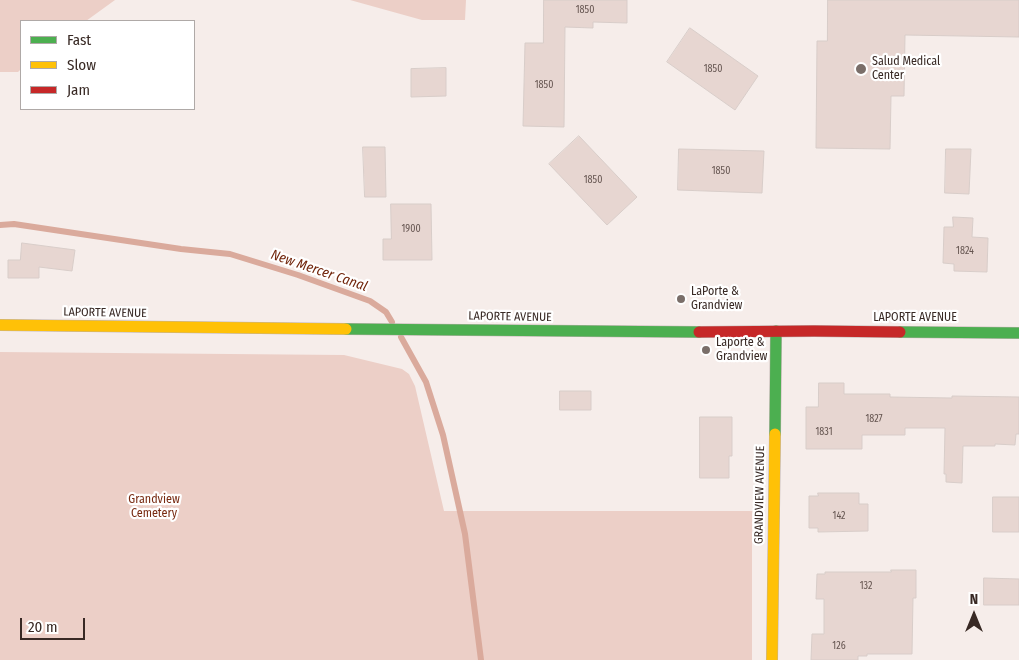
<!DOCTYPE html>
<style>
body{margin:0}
#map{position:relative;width:1019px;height:660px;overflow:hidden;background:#f6edea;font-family:"Fira Sans Condensed",sans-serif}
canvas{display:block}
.legend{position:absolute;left:20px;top:20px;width:175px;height:90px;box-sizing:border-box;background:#fff;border:1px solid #afa9a7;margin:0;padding:6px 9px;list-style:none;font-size:15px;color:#382924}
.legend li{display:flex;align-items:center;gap:10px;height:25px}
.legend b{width:25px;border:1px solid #afa9a7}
.north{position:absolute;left:949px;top:590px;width:50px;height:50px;-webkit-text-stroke:4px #fff;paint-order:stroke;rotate:0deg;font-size:14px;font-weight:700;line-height:20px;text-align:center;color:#382924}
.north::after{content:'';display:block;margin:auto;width:18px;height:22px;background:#382924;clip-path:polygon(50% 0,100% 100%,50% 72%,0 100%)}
.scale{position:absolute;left:20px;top:618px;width:65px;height:22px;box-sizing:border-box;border:2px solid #382924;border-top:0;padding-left:6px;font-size:15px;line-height:18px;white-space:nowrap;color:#382924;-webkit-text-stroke:4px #fff;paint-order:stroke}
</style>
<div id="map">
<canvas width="1019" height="660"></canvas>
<ul class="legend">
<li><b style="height:6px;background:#4caf50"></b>Fast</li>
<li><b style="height:6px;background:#ffc107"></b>Slow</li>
<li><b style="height:6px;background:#c62828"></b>Jam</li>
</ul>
<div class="north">N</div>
<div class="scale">20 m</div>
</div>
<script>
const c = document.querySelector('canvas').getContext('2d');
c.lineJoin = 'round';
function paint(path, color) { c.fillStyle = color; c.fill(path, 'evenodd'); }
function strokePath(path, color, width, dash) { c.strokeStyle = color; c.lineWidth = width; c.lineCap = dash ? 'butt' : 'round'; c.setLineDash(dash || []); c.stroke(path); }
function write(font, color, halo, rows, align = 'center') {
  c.font = font + ' "Fira Sans Condensed",sans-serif'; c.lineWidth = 4.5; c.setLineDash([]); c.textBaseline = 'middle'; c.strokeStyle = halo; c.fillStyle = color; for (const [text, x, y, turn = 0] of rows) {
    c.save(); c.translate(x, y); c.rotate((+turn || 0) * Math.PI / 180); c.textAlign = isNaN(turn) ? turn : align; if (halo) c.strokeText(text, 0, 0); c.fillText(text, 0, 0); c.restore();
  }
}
const green = new Path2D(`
 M0,0H115L86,21H21V69L18,72H0Z
 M350,0H466L465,20H422Z
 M0,352L344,355L402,369L409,374L415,386L444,511H752V660H0Z`);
const stream = new Path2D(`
 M0,225L14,224L181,249L230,254L298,275L370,301L386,312L392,322
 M401,337L426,382L443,435L465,534L481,660`);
const building = new Path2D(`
 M544,0H627V23L593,22V28L565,27L564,127L523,126L525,43H543Z
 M828,0H1019V37L905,35L904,96H891L890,149L816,148L817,41H827Z
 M690,28L758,76L735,110L667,62Z
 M446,68V96L411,97V69Z
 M579,136L637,197L607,225L549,164Z
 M363,147H385L386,197H365Z
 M679,149L764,151L762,193L678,190Z
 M946,149H971L969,194L945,193Z
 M391,204H431L432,260H383V239H391Z
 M953,217L973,218L972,237L988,238L987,272L954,271V264L943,263L944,227H953Z
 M22,243L75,250L72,271L39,267V278H8V260H20Z
 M819,383H844V394H890V397L952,398V396L1019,397V434H1016L1015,445L995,444V446H963L962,483L946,482V474H944L945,428H905V435H862V449H806V407H818Z
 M560,391H591V410H560Z
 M700,417H732V456H729V478H700Z
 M818,493H859V504H868V531L818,532V528H809V496H818Z
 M993,497H1019V532H993Z
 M891,570H916V598H913L912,654H867V656H858V660H811L812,634H824V599H816L817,574H825V572H891Z
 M984,578L1019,579V605H984Z`);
const fast = new Path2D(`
 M346,329L699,332
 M900,332L1019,333
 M775,434L776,331`);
const slow = new Path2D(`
 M0,325L346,329
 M772,660L775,434`);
const jam = new Path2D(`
 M699,332L814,331L900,332`);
const markers = [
 [861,69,6,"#7a6e69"],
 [681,299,5,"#7a6e69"],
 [706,350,5,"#7a6e69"]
];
const numberNames = [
 ["1850",585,10],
 ["1850",713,69],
 ["1850",544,85],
 ["1850",721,171],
 ["1850",593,180],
 ["1900",411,229],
 ["1824",965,251],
 ["1827",874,419],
 ["1831",824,432],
 ["142",839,516],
 ["132",866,586],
 ["126",839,646]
];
const poiNames = [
 ["Salud Medical",872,62],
 ["Center",872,76],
 ["LaPorte &",691,292],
 ["Grandview",691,306],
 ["Laporte &",716,343],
 ["Grandview",716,357]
];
const streetNames = [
 ["LAPORTE AVENUE",105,313,1],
 ["LAPORTE AVENUE",510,317,1],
 ["LAPORTE AVENUE",915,318],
 ["GRANDVIEW AVENUE",760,495,-89]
];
const parkNames = [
 ["Grandview",154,500],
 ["Cemetery",154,514]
];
const waterNames = [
 ["New Mercer Canal",319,271,19]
];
paint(green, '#eccfc7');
strokePath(stream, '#daaa9c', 6);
paint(building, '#e7d6d1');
strokePath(building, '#d8cdc9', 1);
strokePath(fast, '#bbafac', 12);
strokePath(slow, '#bbafac', 12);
strokePath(jam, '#bbafac', 12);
strokePath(fast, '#4caf50', 11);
strokePath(slow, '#ffc107', 11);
strokePath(jam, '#c62828', 11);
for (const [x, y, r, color] of markers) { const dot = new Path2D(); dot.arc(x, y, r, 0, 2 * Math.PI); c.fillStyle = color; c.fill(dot); strokePath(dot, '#fff', 2); }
write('10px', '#655550', null, numberNames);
write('12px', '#382924', '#fff', poiNames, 'left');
write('12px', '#382924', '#fff', streetNames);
write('12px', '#782b12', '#fff', parkNames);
write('italic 14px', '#71250b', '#fff', waterNames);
</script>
